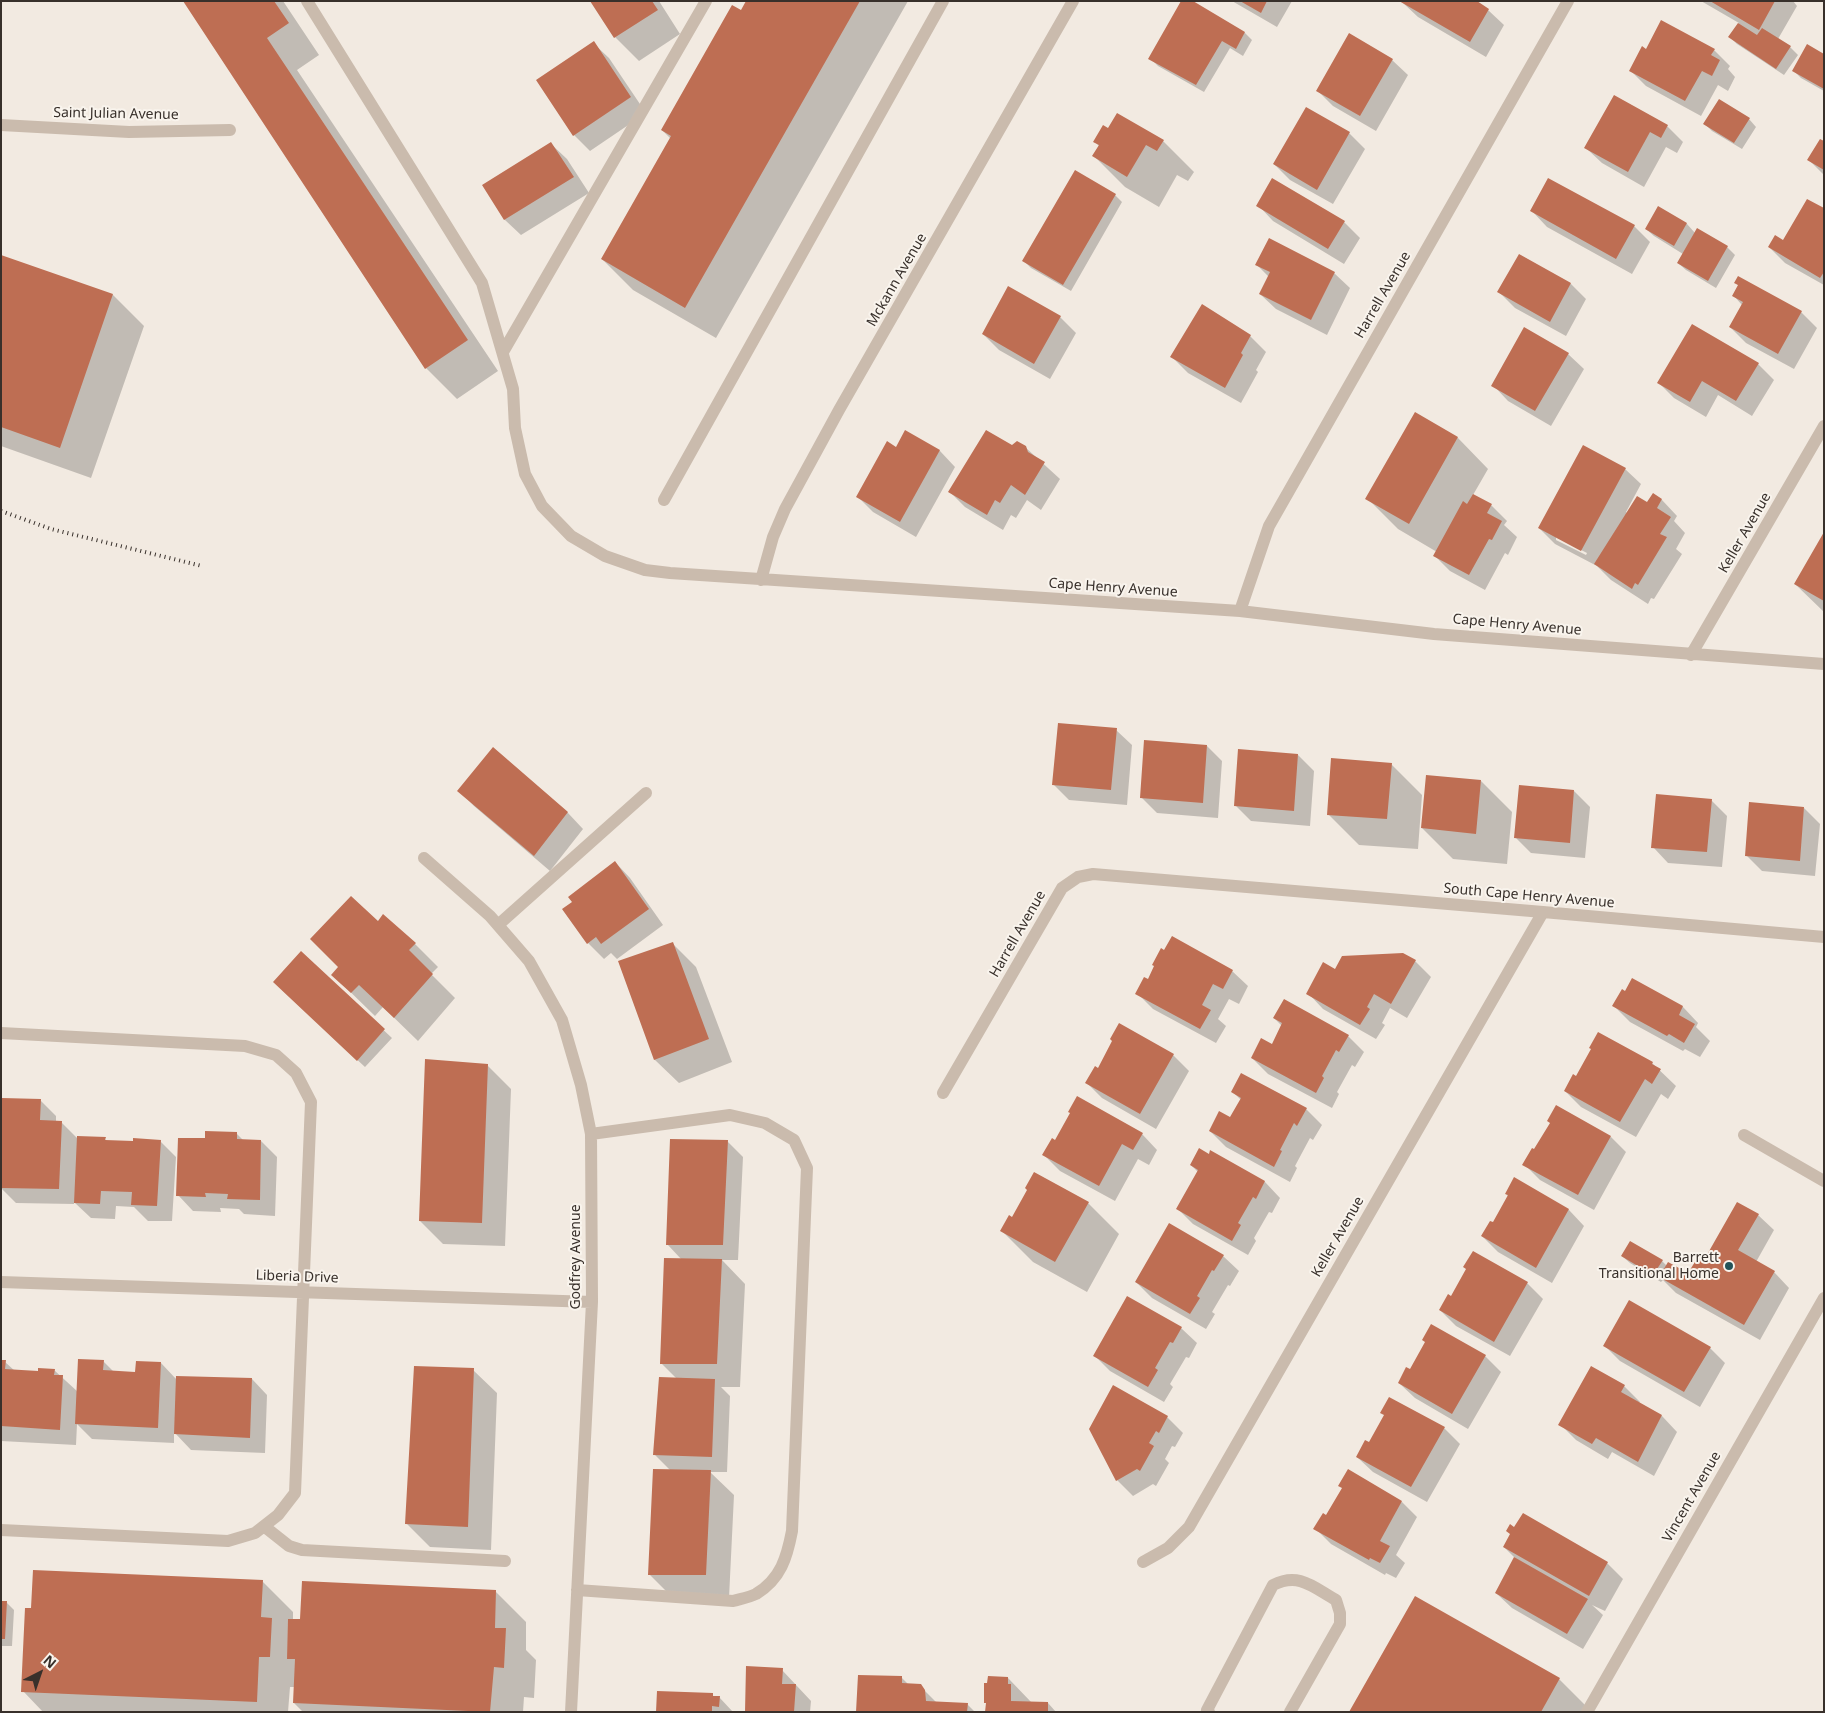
<!DOCTYPE html>
<style>
body{margin:0}
#map{position:relative;width:1825px;height:1713px;overflow:hidden;background:#f2eae1;font-family:"Noto Sans",sans-serif}
canvas{display:block}
.frame{position:absolute;inset:0;border:2px solid #38302b;pointer-events:none}
.north{position:absolute;left:15px;top:1648px;width:50px;height:50px;-webkit-text-stroke:4px #f9f4ed;paint-order:stroke;rotate:41deg;font-size:14px;font-weight:700;line-height:20px;text-align:center;color:#38302b}
.north::after{content:'';display:block;margin:auto;width:18px;height:22px;background:#38302b;clip-path:polygon(50% 0,100% 100%,50% 72%,0 100%)}
</style>
<div id="map">
<canvas width="1825" height="1713"></canvas>
<div class="frame"></div>
<div class="north">N</div>
</div>
<script>
const c = document.querySelector('canvas').getContext('2d');
c.lineJoin = 'round';
function paint(path, color) { c.fillStyle = color; c.fill(path, 'evenodd'); }
function strokePath(path, color, width, dash) { c.strokeStyle = color; c.lineWidth = width; c.lineCap = dash ? 'butt' : 'round'; c.setLineDash(dash || []); c.stroke(path); }
function write(font, color, halo, rows, align = 'center') {
  c.font = font + ' "Noto Sans",sans-serif'; c.lineWidth = 4; c.setLineDash([]); c.textBaseline = 'middle'; c.strokeStyle = halo; c.fillStyle = color; for (const [text, x, y, turn = 0] of rows) {
    c.save(); c.translate(x, y); c.rotate((+turn || 0) * Math.PI / 180); c.textAlign = isNaN(turn) ? turn : align; if (halo) c.strokeText(text, 0, 0); c.fillText(text, 0, 0); c.restore();
  }
}
const shadow = new Path2D(`
 M184,1H283L319,55L297,70L498,371L457,399L426,368Z
 M592,1H659L680,34L639,61L615,37Z
 M748,1H908L716,338L633,290L602,259L671,139L662,130Z
 M1190,1L1245,33L1252,40L1243,56L1230,48L1204,92L1158,66L1150,58Z
 M1232,1H1292L1277,27Z
 M1701,1H1793L1797,6L1778,39L1790,47L1798,55L1784,75L1737,44L1730,37L1739,23Z
 M1402,2L1488,10L1504,25L1486,57L1418,17Z
 M593,43L609,58L646,113L590,151L574,135L537,80Z
 M1714,50L1730,66L1728,69L1735,77L1728,91L1718,85L1701,116L1646,86L1631,71L1647,51Z
 M1824,55V91L1801,78L1794,71Z
 M1392,60L1408,75L1376,131L1333,106L1318,91Z
 M1749,119L1756,127L1742,149L1712,131L1705,124Z
 M1667,126L1683,142L1677,153L1666,147L1644,187L1602,163L1586,148Z
 M1349,133L1365,149L1333,204L1290,180L1274,164Z
 M1163,141L1194,172L1188,181L1177,175L1159,207L1125,187L1094,156L1099,146L1095,142Z
 M1824,142V175L1809,160Z
 M551,144L567,159L589,193L521,235L505,220L484,185Z
 M1115,195L1122,202L1071,291L1031,268L1024,261Z
 M1258,205L1344,222L1360,238L1344,264L1273,221Z
 M1658,208L1687,224L1695,233L1697,230L1727,247L1735,255L1716,288L1686,270L1678,263L1683,254L1654,236L1646,229Z
 M1824,210V285L1785,263L1769,247L1784,242Z
 M1532,211L1634,226L1650,242L1632,274L1547,227Z
 M1520,255L1571,284L1586,299L1566,336L1515,308L1499,292Z
 M1,257L113,295L144,326L91,478L1,446Z
 M1257,265L1334,273L1350,288L1327,335L1276,309L1260,294L1269,277Z
 M1735,282L1801,312L1817,328L1794,369L1746,343L1730,327L1742,305L1734,296L1739,286Z
 M1060,317L1076,333L1050,379L999,350L983,334Z
 M1250,336L1266,352L1256,370L1258,372L1241,403L1188,373L1172,357Z
 M1568,354L1584,369L1551,426L1508,401L1493,385Z
 M1758,364L1774,380L1752,416L1718,395L1706,417L1674,398L1659,383Z
 M1415,414L1458,438L1488,469L1473,495L1491,505L1507,521L1504,525L1517,537L1508,555L1505,553L1485,590L1450,571L1435,556L1437,552L1398,529L1367,498Z
 M906,432L940,451L955,467L916,537L873,512L857,496L897,449Z
 M1012,446L1025,447L1060,479L1041,510L1027,500L1016,518L1011,515L1003,530L965,507L950,492Z
 M1625,469L1641,484L1626,512L1627,513L1647,504L1653,495L1662,500L1677,516L1674,521L1685,533L1676,549L1682,554L1654,599L1651,598L1648,604L1611,580L1597,566L1555,544L1539,528ZM1556,537L1587,553L1586,555L1556,540Z
 M1824,534V612L1795,584Z
 M1116,730L1132,745L1127,805L1069,800L1053,784Z
 M1207,746L1222,761L1218,818L1157,813L1141,797Z
 M493,749L568,813L583,829L550,871L474,806L459,790Z
 M1298,755L1314,771L1310,826L1251,821L1235,805Z
 M1391,764L1422,795L1418,849L1359,845L1328,814Z
 M1481,781L1512,812L1507,864L1453,859L1422,828Z
 M1574,791L1590,807L1585,858L1531,853L1516,838Z
 M1711,800L1727,816L1722,867L1668,863L1653,847Z
 M1804,808L1820,824L1815,876L1762,871L1746,855Z
 M615,862L630,878L663,925L617,959L611,953L604,959L588,943L563,910L574,903Z
 M378,922L415,944L438,967L431,974L455,998L418,1041L383,1007L375,1016L333,975Z
 M672,943L696,967L732,1062L679,1083L655,1060L619,962Z
 M301,953L392,1038L365,1067L282,990Z
 M1415,961L1431,977L1407,1018L1390,1008L1382,1023L1385,1025L1376,1039L1323,1009L1308,993L1335,971Z
 M1232,971L1248,986L1239,1004L1229,999L1218,1019L1226,1026L1216,1043L1153,1009L1137,993Z
 M1632,980L1683,1007L1698,1023L1696,1027L1710,1041L1700,1057L1685,1049L1683,1051L1630,1022L1614,1006L1626,992Z
 M1274,1018L1348,1036L1364,1052L1355,1067L1352,1065L1337,1092L1339,1094L1332,1108L1268,1074L1252,1058L1272,1046L1282,1026Z
 M1173,1055L1189,1071L1156,1129L1102,1098L1087,1083L1098,1069Z
 M1652,1063L1676,1086L1668,1099L1661,1094L1636,1137L1581,1107L1565,1091L1577,1078Z
 M487,1065L511,1089L505,1246L443,1244L420,1221Z
 M1232,1091L1306,1109L1322,1125L1313,1140L1310,1138L1295,1166L1297,1168L1290,1182L1226,1147L1210,1131L1231,1119L1241,1100Z
 M40,1100L56,1116V1122H61L78,1139H105L108,1142L160,1141L176,1157L172,1221H148L134,1207L116,1206L115,1219L91,1218L74,1202V1204L16,1203L1,1188V1144Z
 M236,1133L244,1141H261L277,1157L275,1216L244,1214L239,1209L220,1208L221,1212L193,1211L178,1195L206,1140Z
 M1142,1134L1157,1150L1149,1165L1138,1159L1115,1201L1060,1171L1044,1155L1056,1142Z
 M1611,1137L1626,1152L1594,1210L1540,1180L1524,1164Z
 M727,1141L743,1157L738,1260H722L745,1284L740,1387H721L730,1396L727,1472H710L734,1495L729,1598H673L649,1574L671,1471L655,1455L677,1379L661,1363L682,1260L667,1244Z
 M1211,1152L1265,1182L1280,1198L1272,1213L1269,1212L1254,1238L1256,1241L1248,1255L1193,1224L1178,1209L1198,1172L1191,1165L1209,1155Z
 M1035,1173L1088,1203L1119,1234L1087,1292L1033,1262L1002,1231L1013,1218L1028,1190Z
 M1514,1179L1569,1210L1584,1226L1552,1283L1498,1252L1482,1236L1493,1224L1509,1197L1506,1194Z
 M1758,1215L1774,1230L1756,1262L1774,1272L1789,1288L1760,1340L1676,1293L1663,1280L1661,1282L1630,1263L1622,1256L1662,1261L1667,1266L1689,1275Z
 M1223,1256L1239,1271L1230,1286L1228,1285L1212,1312L1215,1314L1206,1329L1152,1298L1136,1282Z
 M1527,1283L1543,1299L1510,1356L1456,1326L1440,1310L1452,1298Z
 M1431,1325L1485,1356L1501,1372L1468,1429L1415,1398L1399,1383L1410,1371L1426,1342Z
 M1181,1328L1197,1343L1189,1358L1186,1357L1170,1384L1173,1387L1164,1402L1110,1371L1094,1355Z
 M1605,1346L1710,1348L1725,1363L1700,1407L1620,1361Z
 M1,1361L5,1362L15,1371L39,1372L54,1370L78,1392L103,1361L114,1372L136,1373L161,1363L177,1380L252,1379L267,1395L265,1453L191,1450L174,1432V1443L92,1439L77,1424L76,1445L1,1441Z
 M473,1370L497,1393L491,1550L430,1547L407,1524Z
 M1624,1386L1640,1402L1639,1403L1662,1416L1677,1432L1654,1476L1612,1452L1608,1459L1576,1440L1560,1424Z
 M1167,1417L1183,1433L1175,1447L1172,1446L1165,1459L1169,1463L1156,1486L1153,1484L1133,1496L1117,1480L1090,1429Z
 M1444,1428L1460,1444L1427,1502L1373,1472L1357,1457L1369,1444Z
 M1402,1502L1417,1517L1396,1555L1405,1563L1396,1578L1386,1573L1385,1575L1331,1544L1315,1528Z
 M1523,1514L1607,1563L1623,1579L1605,1611L1592,1605L1603,1615L1583,1649L1512,1608L1496,1593L1515,1558L1504,1547Z
 M262,1581L293,1612V1620L301,1621L495,1591L526,1622V1650L536,1660L534,1698L524,1697L523,1712H303L294,1703L295,1687H290L288,1712H43L23,1691Z
 M1,1602H6L14,1610L12,1646H1Z
 M782,1670L811,1701L810,1712H746Z
 M902,1678L909,1685L920,1686L937,1703L967,1704L975,1712H858Z
 M1008,1678L1032,1703H1048L1056,1712H987V1704L985,1702Z
 M1559,1679L1590,1710L1589,1712H1350Z
 M712,1695L715,1697H719L733,1712H658Z`);
const building = new Path2D(`
 M183,1H274L289,23L267,38L468,340L425,369Z
 M590,1H652L658,10L614,38Z
 M746,1H860L685,308L601,259L671,136L661,130L732,5L741,10Z
 M1181,1H1193L1245,32L1236,49L1222,41L1196,85L1148,59Z
 M1240,1H1267L1261,13Z
 M1399,1H1477L1489,9L1470,42Z
 M1710,1H1775L1759,30Z
 M1661,20L1715,49L1711,55L1720,60L1712,76L1702,71L1685,101L1629,71L1642,46L1646,49Z
 M1738,23L1757,35L1762,28L1791,46L1776,69L1728,37Z
 M1349,33L1393,59L1360,116L1316,91Z
 M594,41L631,97L573,136L536,80Z
 M1807,44L1824,54V89L1792,71Z
 M1614,95L1668,125L1661,138L1650,132L1628,172L1584,148Z
 M1719,99L1750,118L1734,143L1703,124Z
 M1306,107L1350,132L1317,190L1273,164Z
 M1117,113L1164,140L1157,151L1146,145L1127,177L1092,156L1099,145L1093,142L1103,125L1108,128Z
 M1820,139L1824,141V170L1807,160Z
 M551,142L574,177L504,220L482,185Z
 M1075,170L1116,194L1063,285L1022,261Z
 M1272,178L1345,221L1328,249L1256,206Z
 M1548,178L1635,225L1616,259L1530,211Z
 M1807,199L1824,208V272L1820,278L1768,247L1775,235L1783,240Z
 M1658,206L1687,223L1674,246L1645,229Z
 M1697,228L1728,246L1708,281L1677,263Z
 M1269,238L1335,272L1311,320L1259,294L1270,272L1255,265Z
 M1519,254L1571,283L1550,322L1497,292Z
 M1,255L113,294L60,448L1,427Z
 M1738,276L1802,311L1778,354L1729,327L1743,302L1732,296L1738,285L1734,283Z
 M1008,286L1061,316L1034,364L982,334Z
 M1202,304L1251,335L1241,353L1243,355L1225,388L1170,357Z
 M1692,324L1759,363L1736,401L1702,381L1690,402L1657,383Z
 M1524,327L1569,353L1535,411L1491,386Z
 M1415,412L1458,437L1409,524L1365,499Z
 M905,430L940,450L900,522L856,497L887,441L896,447Z
 M986,430L1012,445L1017,441L1026,446L1028,452L1045,462L1025,495L1011,485L1000,503L995,500L987,515L948,492Z
 M1583,445L1626,468L1581,551L1538,528Z
 M1653,493L1662,499L1657,508L1671,517L1660,534L1667,537L1638,585L1635,583L1632,589L1594,564L1637,496L1647,502Z
 M1473,494L1492,504L1487,513L1502,521L1492,540L1489,539L1469,575L1433,556L1463,501L1467,504Z
 M1824,532V601L1794,584Z
 M1058,723L1117,728L1111,790L1052,785Z
 M1144,740L1207,745L1203,803L1140,798Z
 M493,747L568,812L534,856L457,791Z
 M1238,749L1298,754L1294,811L1234,806Z
 M1331,758L1392,763L1387,819L1327,815Z
 M1426,775L1481,780L1476,834L1421,828Z
 M1519,785L1574,790L1570,843L1514,838Z
 M1656,794L1712,799L1707,852L1651,848Z
 M1749,802L1804,807L1800,861L1745,856Z
 M615,861L649,909L601,944L596,937L587,944L562,909L572,902L568,897Z
 M351,896L378,921L383,914L416,943L409,950L433,974L394,1018L359,985L351,993L331,975L338,967L310,939Z
 M1172,936L1233,970L1223,989L1213,984L1202,1005L1211,1010L1200,1029L1135,994L1144,977L1148,979L1154,966L1152,965L1161,948L1164,950Z
 M673,942L709,1039L654,1060L618,961Z
 M301,951L385,1029L357,1061L273,982Z
 M1403,953L1416,960L1391,1004L1374,994L1367,1007L1370,1009L1360,1025L1306,994L1323,962L1335,969L1342,956Z
 M1632,978L1683,1006L1679,1015L1695,1024L1684,1043L1669,1034L1667,1036L1612,1006L1622,989L1625,991Z
 M1284,999L1349,1035L1339,1052L1336,1050L1322,1076L1324,1078L1316,1093L1251,1058L1261,1038L1272,1044L1282,1023L1273,1018Z
 M1119,1023L1174,1054L1140,1114L1085,1083L1095,1066L1098,1068L1112,1041L1110,1039Z
 M1598,1032L1653,1062L1652,1064L1661,1069L1652,1084L1645,1079L1620,1122L1564,1091L1573,1074L1576,1076L1591,1049L1589,1048Z
 M425,1059L488,1064L482,1223L419,1221Z
 M1241,1073L1307,1108L1297,1126L1294,1123L1280,1150L1282,1151L1274,1167L1209,1131L1219,1111L1230,1117L1241,1098L1231,1092Z
 M1077,1096L1143,1133L1133,1150L1122,1144L1099,1186L1042,1155L1052,1138L1055,1140L1070,1113L1068,1112Z
 M2,1098L41,1099L40,1120L62,1121L59,1189L1,1188Z
 M1556,1105L1611,1136L1578,1195L1522,1165L1532,1148L1534,1149L1550,1123L1547,1121Z
 M205,1131L237,1132V1139L261,1140L260,1200L227,1199L228,1194L205,1193L206,1197L176,1196L178,1138H205Z
 M77,1136L106,1137L105,1140L133,1141V1138L161,1140L157,1206L131,1205L132,1192L101,1191L100,1204L74,1203Z
 M670,1139L728,1140L723,1245H666Z
 M1199,1148L1209,1154L1210,1150L1265,1181L1256,1199L1253,1197L1238,1223L1241,1225L1232,1241L1176,1209L1198,1170L1190,1165Z
 M1034,1172L1089,1202L1055,1262L1000,1231L1009,1215L1012,1217L1027,1190L1025,1188Z
 M1514,1177L1569,1209L1536,1268L1481,1236L1490,1221L1493,1222L1508,1195L1505,1194Z
 M1737,1202L1759,1214L1738,1250L1775,1271L1744,1325L1659,1277L1668,1262L1688,1273L1698,1257L1704,1260Z
 M1169,1223L1224,1255L1214,1271L1212,1270L1197,1296L1200,1298L1190,1314L1135,1282Z
 M1630,1241L1663,1260L1653,1275L1621,1256Z
 M1473,1251L1528,1282L1494,1342L1439,1310L1448,1294L1451,1296L1466,1269L1463,1267Z
 M664,1258L722,1259L717,1364H660Z
 M1127,1296L1182,1327L1173,1343L1170,1342L1155,1368L1158,1370L1148,1387L1093,1356Z
 M1629,1300L1711,1347L1684,1392L1603,1346Z
 M1431,1324L1486,1355L1452,1414L1398,1383L1406,1367L1410,1369L1425,1342L1422,1340Z
 M78,1359L104,1360L103,1370L135,1372L136,1361L161,1362L158,1428L75,1424Z
 M1,1360H6L5,1369L38,1371V1368L55,1369L54,1375H63L60,1430L1,1426Z
 M414,1366L474,1368L468,1527L405,1524Z
 M1591,1366L1625,1385L1621,1392L1662,1415L1638,1462L1596,1438L1592,1444L1558,1425Z
 M176,1376L252,1378L250,1438L174,1434Z
 M659,1377L715,1379L712,1457L653,1455Z
 M1113,1385L1168,1416L1159,1433L1156,1431L1149,1443L1154,1446L1140,1471L1137,1469L1116,1481L1089,1429Z
 M1389,1397L1445,1427L1411,1487L1356,1457L1365,1440L1369,1442L1384,1415L1380,1413Z
 M653,1469L711,1470L706,1575H648Z
 M1348,1469L1402,1501L1380,1541L1390,1546L1380,1563L1370,1558L1369,1560L1313,1529L1323,1513L1326,1515L1342,1488L1338,1486Z
 M1523,1513L1608,1562L1589,1596L1503,1547L1510,1534L1506,1531L1510,1524L1514,1527Z
 M1514,1557L1588,1599L1567,1634L1495,1593Z
 M33,1570L263,1580L261,1617L272,1618L270,1657H259L257,1702L21,1692L25,1608H31Z
 M302,1581L496,1590L495,1628H506L504,1668L494,1667L490,1712L293,1703L295,1659H287L288,1619H300Z
 M1415,1596L1560,1678L1541,1712H1349Z
 M1,1601H7L5,1639H1Z
 M746,1666L783,1668L782,1684H796L794,1712H745Z
 M858,1675L902,1676V1683L921,1684L925,1690L926,1701L968,1703L967,1712H856Z
 M988,1676L1008,1677V1684H1011V1701L1048,1702V1712H985L986,1703H984V1683H987Z
 M657,1691L713,1693V1696H720L719,1707L712,1706V1712H656Z`);
const minor = new Path2D(`
 M307,1L482,283L513,389L515,428L525,474L542,506L571,536L605,556L645,570L670,573L1240,611L1434,634L1824,664
 M1,125L129,132L230,130
 M503,352L706,1
 M664,500L943,1
 M761,580L773,537L785,509L839,410L1073,1
 M1240,611L1269,526L1568,1
 M1691,655L1824,426
 M424,858L490,916L529,961L562,1020L581,1085L591,1134L592,1302L571,1712
 M498,925L646,793
 M1,1033L245,1046L276,1055L296,1073L311,1102L295,1493L278,1515L255,1533L228,1541L1,1530
 M943,1093L1062,888L1078,877L1093,874L1543,912L1824,937
 M1744,1135L1824,1181
 M1,1282L592,1302
 M265,1527L289,1546L302,1550L505,1561
 M1143,1562L1168,1548L1189,1527L1543,912
 M577,1590L733,1601C740,1599 750,1597 756,1594C781,1579 787,1557 792,1531L807,1168L794,1140L765,1123L730,1115L591,1134
 M1209,1712L1207,1710L1273,1585C1299,1572 1313,1587 1336,1600L1340,1613V1624L1290,1712
 M1587,1712L1824,1298`);
const rail = new Path2D(`
 M1,511L51,529L202,566`);
const markers = [
 [1729,1266,5,"#235358"]
];
const streetNames = [
 ["Saint Julian Avenue",116,114,1],
 ["Mckann Avenue",897,280,-60],
 ["Harrell Avenue",1383,295,-60],
 ["Keller Avenue",1745,533,-60],
 ["Cape Henry Avenue",1113,588,4],
 ["Cape Henry Avenue",1517,625,5],
 ["South Cape Henry Avenue",1529,896,5],
 ["Harrell Avenue",1018,934,-60],
 ["Keller Avenue",1338,1237,-60],
 ["Godfrey Avenue",576,1257,-90],
 ["Liberia Drive",297,1277,2],
 ["Vincent Avenue",1692,1497,-60]
];
const poiNames = [
 ["Barrett",1719,1258],
 ["Transitional Home",1719,1274]
];
paint(shadow, '#0003');
paint(building, '#be6e53');
strokePath(minor, '#cabbad', 12);
strokePath(rail, '#38302b', 4, [1, 4]);
for (const [x, y, r, color] of markers) { const dot = new Path2D(); dot.arc(x, y, r, 0, 2 * Math.PI); c.fillStyle = color; c.fill(dot); strokePath(dot, '#f9f4ed', 2); }
write('14px', '#38302b', '#f9f4ed', streetNames);
write('14px', '#38302b', '#f9f4ed', poiNames, 'right');
</script>
